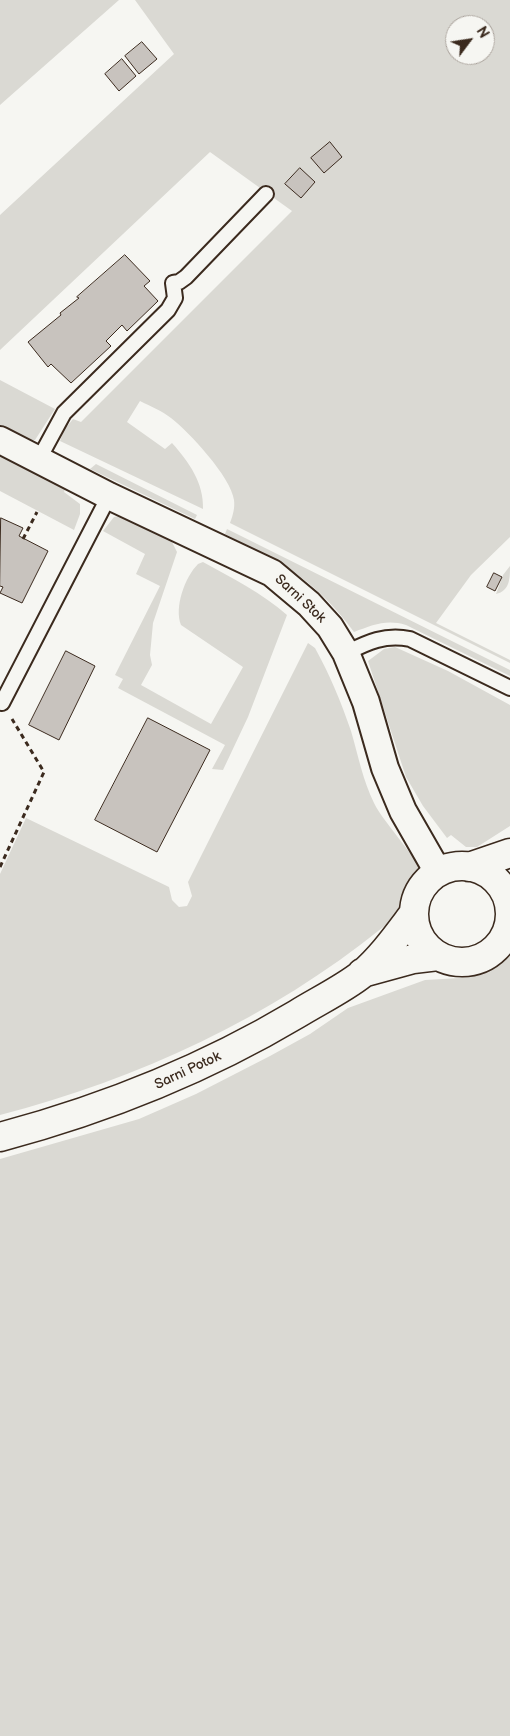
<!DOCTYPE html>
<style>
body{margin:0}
#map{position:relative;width:510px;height:1736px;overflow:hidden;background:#f6f6f2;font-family:"Balsamiq Sans",sans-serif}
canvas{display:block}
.north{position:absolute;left:445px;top:15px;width:50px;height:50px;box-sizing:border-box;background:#f6f6f2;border:1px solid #aba49d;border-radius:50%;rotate:59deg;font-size:14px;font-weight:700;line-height:20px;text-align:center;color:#3b2a1e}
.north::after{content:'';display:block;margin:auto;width:18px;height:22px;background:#3b2a1e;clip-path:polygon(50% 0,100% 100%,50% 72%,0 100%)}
</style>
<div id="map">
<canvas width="510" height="1736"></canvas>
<div class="north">N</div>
</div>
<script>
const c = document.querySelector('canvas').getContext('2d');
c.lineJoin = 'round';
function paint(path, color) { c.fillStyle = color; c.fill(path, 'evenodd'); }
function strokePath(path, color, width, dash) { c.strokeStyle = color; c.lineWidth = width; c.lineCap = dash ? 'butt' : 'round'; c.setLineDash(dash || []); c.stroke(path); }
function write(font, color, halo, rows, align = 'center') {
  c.font = font + ' "Balsamiq Sans",sans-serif'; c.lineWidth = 4; c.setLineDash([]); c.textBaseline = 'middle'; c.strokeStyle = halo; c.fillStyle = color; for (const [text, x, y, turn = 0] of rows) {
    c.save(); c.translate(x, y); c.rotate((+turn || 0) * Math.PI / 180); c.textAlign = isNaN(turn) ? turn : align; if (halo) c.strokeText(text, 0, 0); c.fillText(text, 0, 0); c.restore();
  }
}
const green = new Path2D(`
 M0,0H119L0,105Z
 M135,0H510V537L471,575L436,623L510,660V663L230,523C233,515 235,508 234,500C231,477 189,432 171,418C162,411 150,406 140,401L127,422L165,449L172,443C189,462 204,483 203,509L60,441L64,430L73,419L81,422L292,211L210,152L0,350V215L174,54ZM455,25H485V55H455Z
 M0,380L55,409L35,440H31L0,425Z
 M0,454L66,487L64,492L80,504V514L74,530L0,491Z
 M96,464L197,515L195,519L90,469Z
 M124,515L171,540L177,552L153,623L150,655L152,665L141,685L211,724L243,667L181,625C174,607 185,577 198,564L203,562C232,578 262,593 287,615L248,717L223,770L212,769L225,745L118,688L123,679L115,675L160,586L136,574L145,554L103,531L114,517Z
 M227,529L510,670V676L406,625C386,619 373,625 354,632C314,578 283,564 225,534Z
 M510,566C510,578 510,591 496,594L503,575Z
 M308,643L315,648C330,675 341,702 351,731C358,755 363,781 374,803C384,824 425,865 425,883C425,902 395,918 382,928C270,1018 139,1079 0,1115V874L26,818L169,887L172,900L179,907L187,906L192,896L188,882Z
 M395,647L448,671L510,705V826L477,847H466L451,835L447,838L423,806L406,777L368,661L384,649Z
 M510,950V1736H0V1159L139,1119L196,1094L270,1056L310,1034L348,1008L425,980L460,978L507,958Z`);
const building = new Path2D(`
 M142,42L157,59L139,74L125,56Z
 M122,59L136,76L119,91L105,74Z
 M330,142L342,157L324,173L311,158Z
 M300,168L315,182L301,198L285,184Z
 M125,255L150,281L144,286L158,301L127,331L122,325L106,341L111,346L71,383L51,364L48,367L28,342L61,315L60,313L79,298L77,297Z
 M1,518L23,528L19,536L48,551L22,603L0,593L3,587L0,586Z
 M494,573L502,577L495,591L487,587Z
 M66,651L95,666L59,740L29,725Z
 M148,718L210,750L157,852L95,820Z`);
const path = new Path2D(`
 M23,539L37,512
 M0,867L44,772L12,719`);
const service = new Path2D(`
 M39,459L64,413L168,310L175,298L173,283L179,282L186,277L266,194
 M346,653C368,642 385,634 410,639L510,688
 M2,703L109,496`);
const minor = new Path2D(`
 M0,440L109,496L272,573L309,604L330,627L346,653L366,702L385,768L403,811L438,872`);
const tertiary = new Path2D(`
 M414 914a48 48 0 1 1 96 0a48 48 0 1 1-96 0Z
 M469,867L510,853
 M362,973L413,959L438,956
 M0,1137C105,1109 203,1070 297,1014C318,1001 343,989 362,974C382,957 398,934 414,913`);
const streetNames = [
 ["Sarni Stok",300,599,43],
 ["Sarni Potok",188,1071,-25]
];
paint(green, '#dad9d3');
paint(building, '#c8c3be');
strokePath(building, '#3b2a1e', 1);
strokePath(service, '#3b2a1e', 18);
strokePath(minor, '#3b2a1e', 30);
strokePath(tertiary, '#3b2a1e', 31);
strokePath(path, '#3b2a1e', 3, [5, 4]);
strokePath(service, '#f6f6f2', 14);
strokePath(minor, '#f6f6f2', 26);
strokePath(tertiary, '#f6f6f2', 28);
write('14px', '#3b2a1e', '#f6f6f2', streetNames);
</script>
